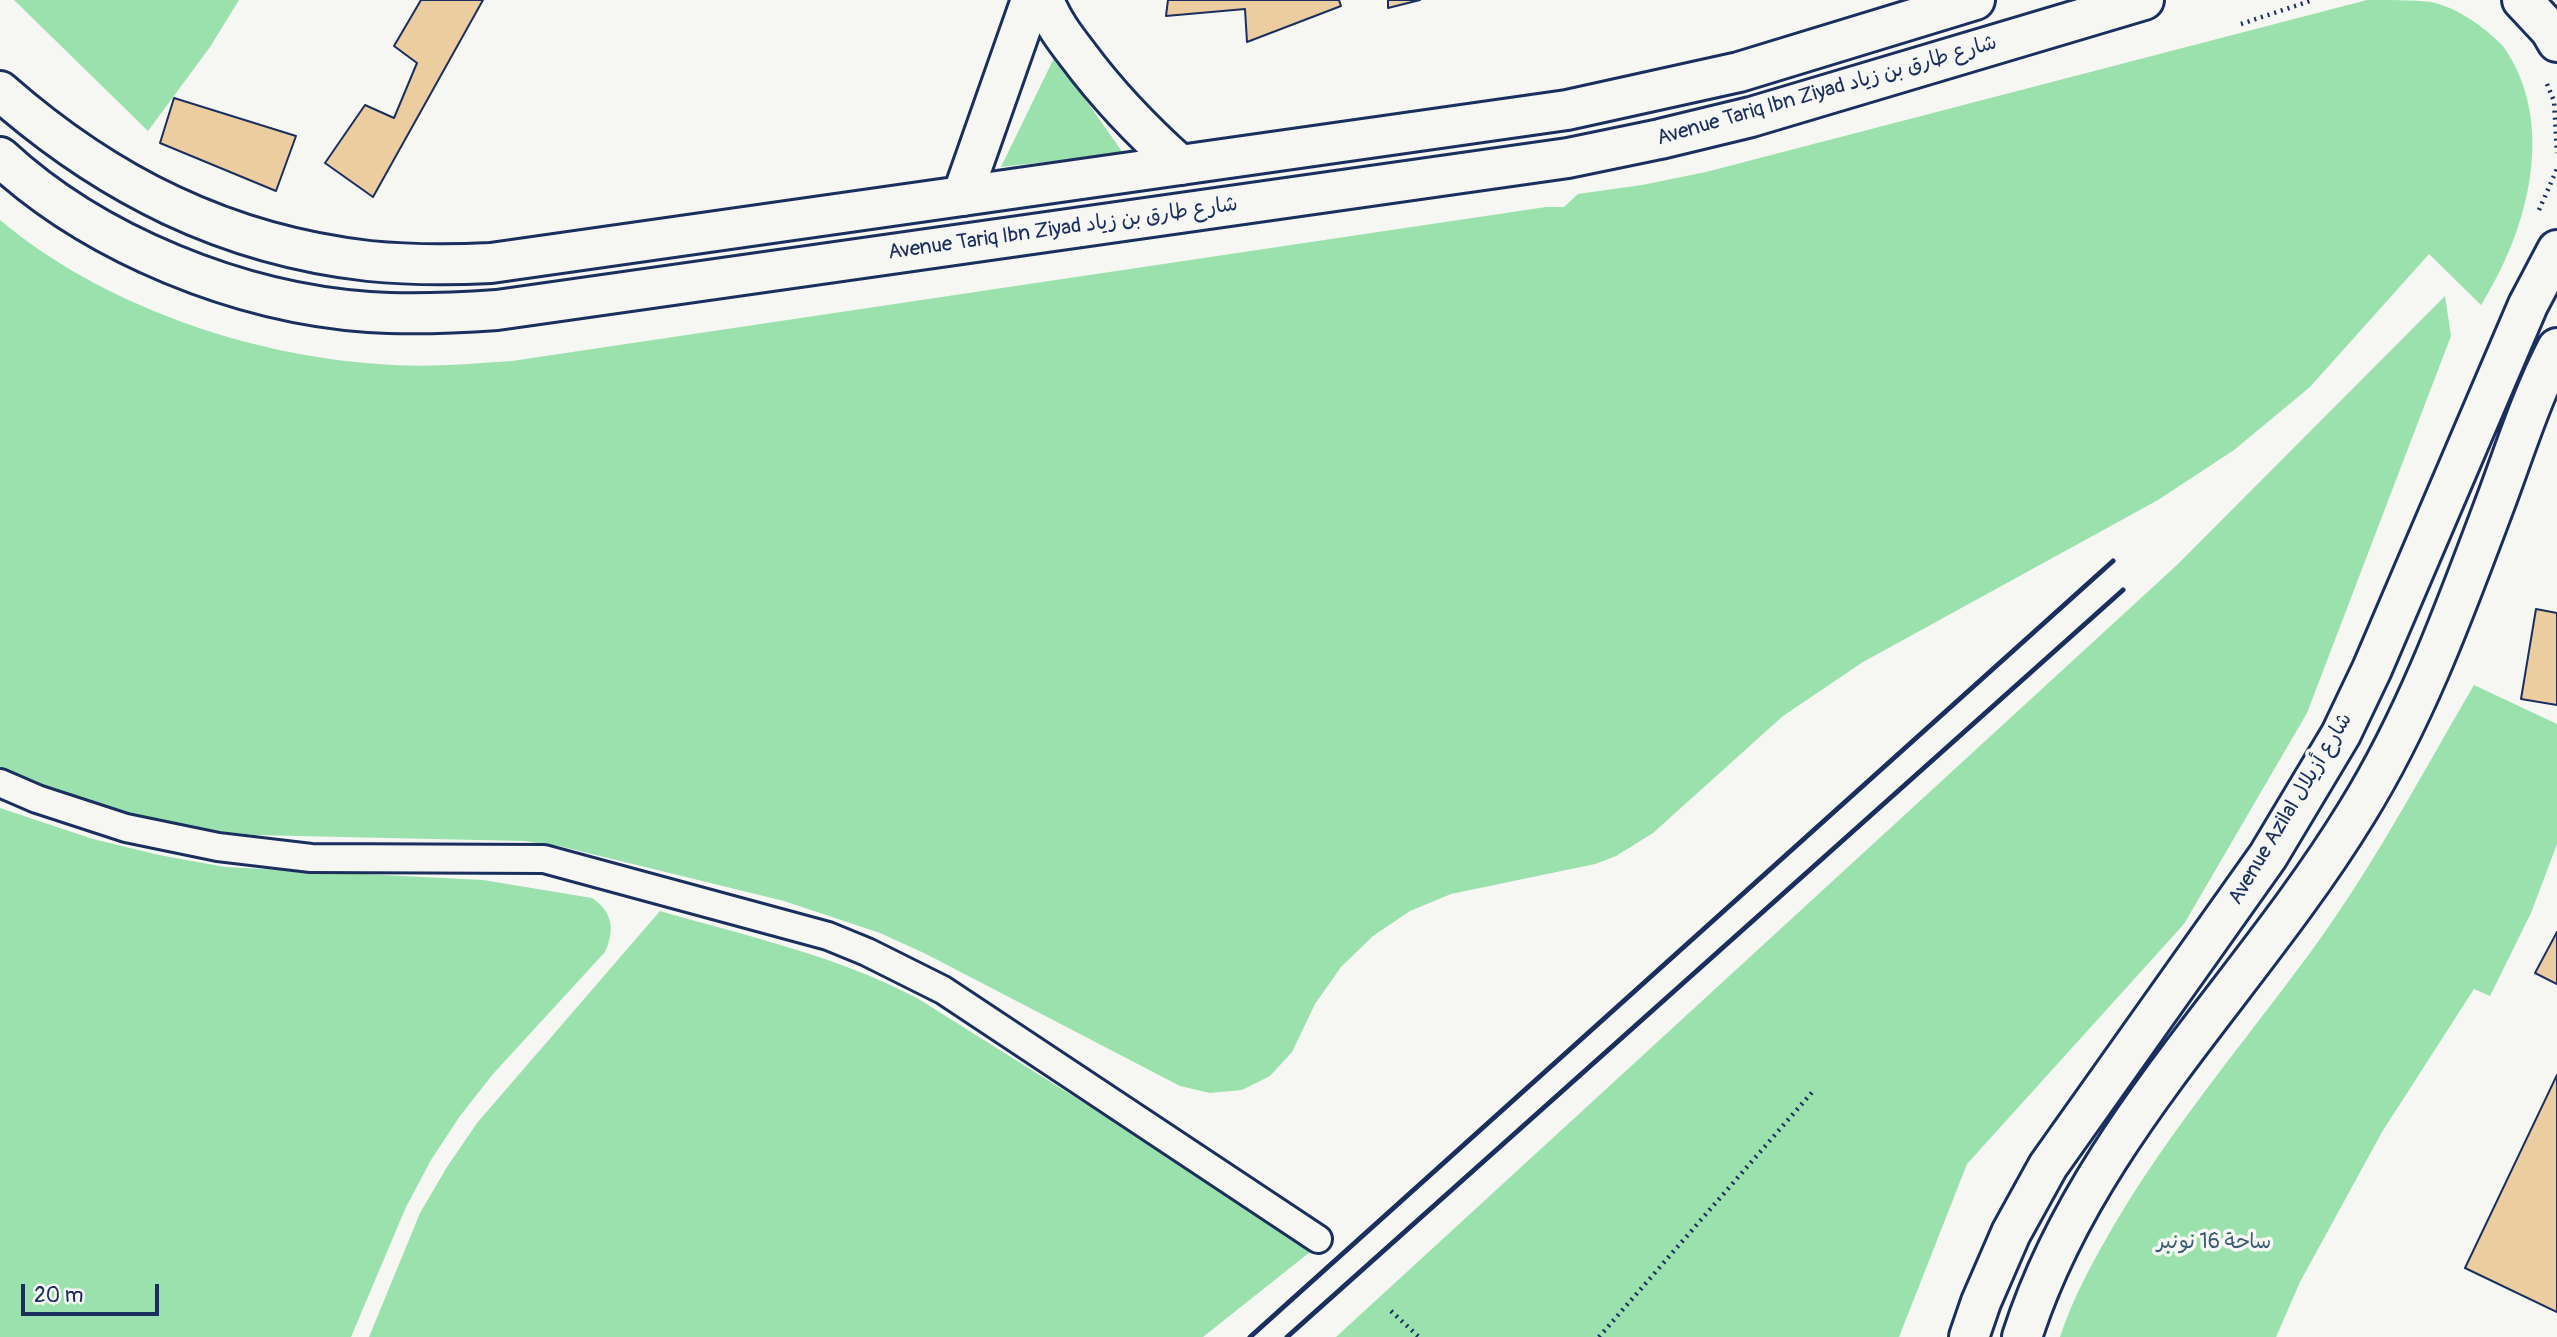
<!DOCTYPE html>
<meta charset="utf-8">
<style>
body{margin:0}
#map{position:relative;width:2557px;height:1337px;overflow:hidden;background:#f6f6f2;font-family:Pangolin,sans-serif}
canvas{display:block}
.scale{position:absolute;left:21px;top:1284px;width:138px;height:32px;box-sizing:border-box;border:4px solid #1b2f5e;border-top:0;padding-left:9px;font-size:21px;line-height:24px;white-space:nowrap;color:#1b2f5e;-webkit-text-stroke:5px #f6f6f2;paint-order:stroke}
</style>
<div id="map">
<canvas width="2557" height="1337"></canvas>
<div class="scale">20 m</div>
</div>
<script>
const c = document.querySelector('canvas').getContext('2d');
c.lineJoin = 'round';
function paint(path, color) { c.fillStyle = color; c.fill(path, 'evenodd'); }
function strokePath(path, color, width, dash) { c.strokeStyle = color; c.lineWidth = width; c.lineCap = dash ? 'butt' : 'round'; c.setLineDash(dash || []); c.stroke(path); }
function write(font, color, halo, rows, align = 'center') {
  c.font = font + ' Pangolin,"Playpen Sans Arabic",sans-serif'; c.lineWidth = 7; c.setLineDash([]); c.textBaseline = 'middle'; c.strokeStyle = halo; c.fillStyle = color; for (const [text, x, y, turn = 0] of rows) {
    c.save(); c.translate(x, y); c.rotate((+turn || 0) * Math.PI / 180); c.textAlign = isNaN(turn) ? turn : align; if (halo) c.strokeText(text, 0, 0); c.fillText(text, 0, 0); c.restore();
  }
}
const green = new Path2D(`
 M14,0H239L210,47L148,131Z
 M2367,0C2387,0 2411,0 2431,2C2458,8 2483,26 2503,46C2557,122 2529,229 2481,305L2429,254L2310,387L2234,450L2158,500L1863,662L1783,716L1653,833L1616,856L1595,864L1451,894L1410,911L1373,936L1341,967L1315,1004L1292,1052L1270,1076L1242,1090L1210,1093L1180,1086L926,954L880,933L784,901L559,846L524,841L253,835L196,828L140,818L84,803L0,772V220C101,305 248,355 378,364C423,368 467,364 512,361L1546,207H1564L1578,194L1642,185L1706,172Z
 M1055,56L1123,153L1001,167Z
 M2445,296L2451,336L2307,713L2184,924L1967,1164L1899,1337H1336L2178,564Z
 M2474,685L2557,724V844L2531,913L2490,996L2474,989L2382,1132L2300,1282L2276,1337H2060C2072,1300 2091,1265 2110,1232C2170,1128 2250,1036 2320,939C2378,858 2424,770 2474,685Z
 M0,808L93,839L159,855L225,867L483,880L592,898C613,912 615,930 605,952L493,1074L460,1116L431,1160L406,1207L351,1337H0Z
 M660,911C747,936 837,956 917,998L1315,1248L1203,1337H369L420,1213L447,1167L477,1123Z`);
const building = new Path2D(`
 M421,0H483L373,197L325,163L365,105L394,118L417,63L394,46Z
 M1168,0H1339L1341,6L1247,42L1245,9L1166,16Z
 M1388,0H1420L1388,8Z
 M174,98L296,136L276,191L160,143Z
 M2536,609L2557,613V705L2521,699Z
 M2557,932V984L2535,973Z
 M2557,1075V1312L2465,1268Z`);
const path = new Path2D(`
 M2241,24L2313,0
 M2547,84L2554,101L2557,153
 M2539,210L2557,169
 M1391,1311L1419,1337
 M1599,1337L1814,1090`);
const service = new Path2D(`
 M0,783L37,799L126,828L218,847L311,858L544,859L828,936L867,952L943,990L1318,1239`);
const minor = new Path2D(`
 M1044,0C1052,21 1064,37 1078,55C1109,97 1141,130 1180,165
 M962,196L1031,0`);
const primary = new Path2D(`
 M2522,0L2550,30L2557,42
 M0,91C107,185 226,245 369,261C410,265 450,265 491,263L1567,110L1739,72L1975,0
 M0,157C95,245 240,303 369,312C412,315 454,313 497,310L1568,158L1660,139L1751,117L2144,0
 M1969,1337L1981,1302L2011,1233L2048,1166L2268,856L2341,734L2372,669L2528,305L2557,250
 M2022,1337C2086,1136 2249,989 2357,812C2417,715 2456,607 2496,501C2515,450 2532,396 2557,348`);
const rail = new Path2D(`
 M1250,1337L2113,561
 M1287,1337L2123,590`);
const streetNames = [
 ["Avenue Tariq Ibn Ziyad شارع طارق بن زياد",1827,91,-16],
 ["Avenue Tariq Ibn Ziyad شارع طارق بن زياد",1063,229,-8],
 ["Avenue Azilal شارع أزيلال",2291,809,-59]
];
const parkNames = [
 ["ساحة 16 نونبر",2214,1243]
];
paint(green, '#9be1ad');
paint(building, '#eccd9f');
strokePath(building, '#1b2f5e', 2);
strokePath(service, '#1b2f5e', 32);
strokePath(minor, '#1b2f5e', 44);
strokePath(primary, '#1b2f5e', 44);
strokePath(path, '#1b2f5e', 4.5, [2, 5]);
strokePath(service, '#f6f6f2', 26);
strokePath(minor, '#f6f6f2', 38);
strokePath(primary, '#f6f6f2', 38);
strokePath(rail, '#1b2f5e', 5);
write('21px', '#1b2f5e', '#f6f6f2', streetNames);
write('21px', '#3b5c72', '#f6f6f2', parkNames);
</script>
